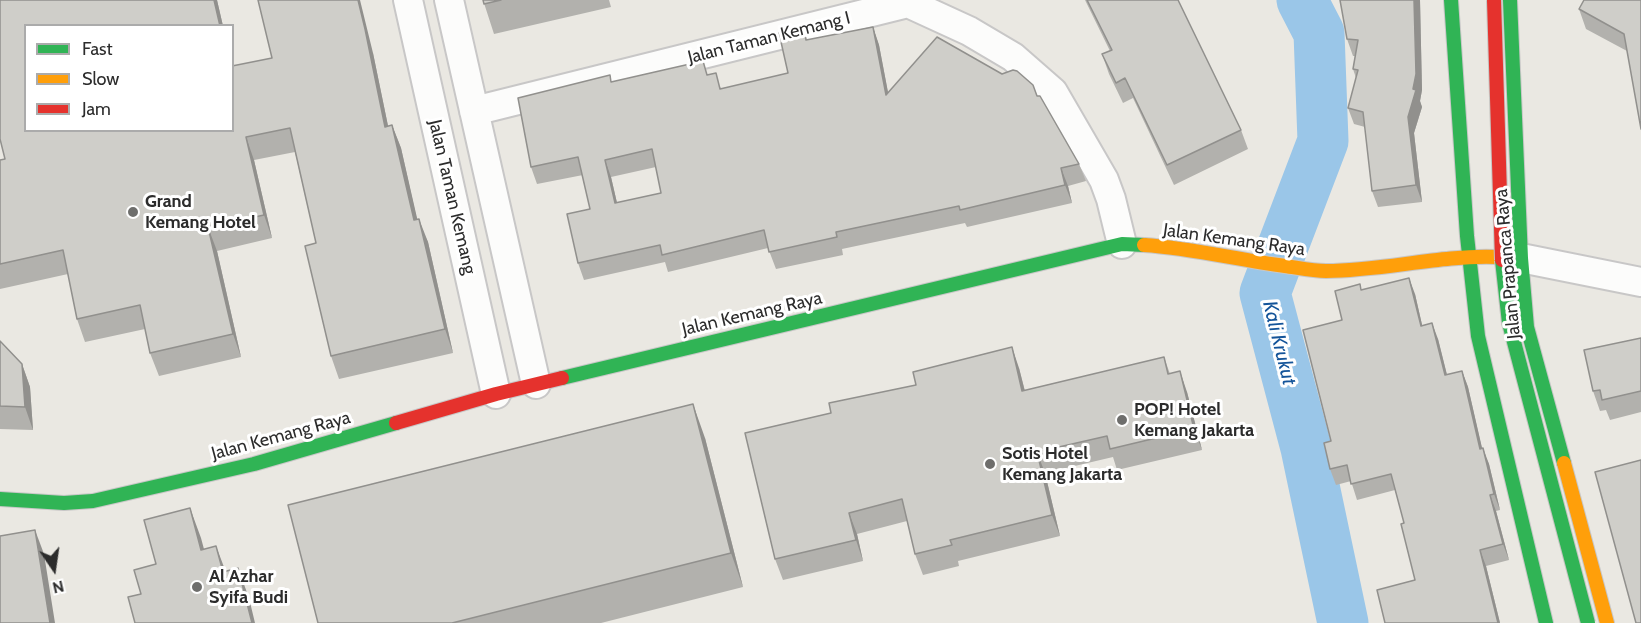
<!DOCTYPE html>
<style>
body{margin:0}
#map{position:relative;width:1641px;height:623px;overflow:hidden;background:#eae8e2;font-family:Cabin,sans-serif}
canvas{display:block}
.legend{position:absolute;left:24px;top:24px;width:210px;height:108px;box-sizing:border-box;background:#fff;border:2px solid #ababab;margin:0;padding:8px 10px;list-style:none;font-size:18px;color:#2c2c2c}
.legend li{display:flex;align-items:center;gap:12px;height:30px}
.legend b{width:30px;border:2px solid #ababab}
.north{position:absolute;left:24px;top:539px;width:60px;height:60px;-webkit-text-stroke:4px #fff;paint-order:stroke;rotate:167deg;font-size:16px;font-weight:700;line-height:24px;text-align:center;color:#2c2c2c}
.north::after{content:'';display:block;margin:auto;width:21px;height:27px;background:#2c2c2c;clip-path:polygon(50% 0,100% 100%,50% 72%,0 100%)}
</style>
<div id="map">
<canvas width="1641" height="623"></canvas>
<ul class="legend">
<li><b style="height:8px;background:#30b455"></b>Fast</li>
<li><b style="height:8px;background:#ff9f0a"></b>Slow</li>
<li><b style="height:8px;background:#e5322d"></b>Jam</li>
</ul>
<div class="north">N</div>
</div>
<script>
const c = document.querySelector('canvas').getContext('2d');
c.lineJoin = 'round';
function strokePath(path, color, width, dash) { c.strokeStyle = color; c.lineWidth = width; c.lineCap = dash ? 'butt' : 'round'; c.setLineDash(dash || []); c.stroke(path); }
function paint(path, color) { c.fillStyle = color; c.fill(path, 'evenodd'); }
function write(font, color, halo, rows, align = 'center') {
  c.font = font + ' Cabin,sans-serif'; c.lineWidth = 6; c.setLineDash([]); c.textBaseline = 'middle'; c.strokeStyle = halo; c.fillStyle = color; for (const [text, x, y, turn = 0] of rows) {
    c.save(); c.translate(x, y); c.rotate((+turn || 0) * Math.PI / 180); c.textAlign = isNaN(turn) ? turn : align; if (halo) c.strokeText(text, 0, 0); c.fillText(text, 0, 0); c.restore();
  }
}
const river = new Path2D(`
 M1302,0L1319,33L1323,141L1265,293L1306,448L1343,623`);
const street = new Path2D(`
 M408,0L496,394
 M449,0L536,384
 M474,111L908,3L969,31L1013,57L1053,92L1104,180L1111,199L1122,244
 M1521,258L1641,282`);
const fast = new Path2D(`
 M1451,0L1467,236L1478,336L1546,623
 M1510,0L1521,258L1527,327L1564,463
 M562,378L1122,244L1144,245
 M0,499L64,503L93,501L254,464L396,423`);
const slow = new Path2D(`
 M1144,245C1192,248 1238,260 1285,266C1299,268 1313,271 1326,271C1383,271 1439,255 1496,257
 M1564,463L1607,623`);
const jam = new Path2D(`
 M396,423L496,394L562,378`);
const fastBridge = new Path2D(`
 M1502,260L1509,323L1588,623`);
const jamBridge = new Path2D(`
 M1494,0L1502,260`);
const wall = new Path2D(`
 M0,0H217L223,26L26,130L373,53L388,126L392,125L401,148L417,220L428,242L453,353L339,379L331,356L316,243L295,152L254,160L272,238L217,251L241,357L159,376L150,353L145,329L85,342L77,319L68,274L0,289V160L5,159Z
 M483,0H609L611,7L494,34Z
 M1085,0H1178L1241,130L1248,149L1174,185L1133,98L1123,103L1109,74L1102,54L1110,51Z
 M1340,0H1420L1422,90L1420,101L1422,107L1414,133L1422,202L1378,207L1372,191L1365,127L1354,124L1348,108L1356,78L1353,69L1355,56H1353L1347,39Z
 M1641,0L1627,51L1586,29L1579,9Z
 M803,27L807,40L873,27L879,45L888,93L1037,96L1079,164L1086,181L1068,186L1072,203L967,227L965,223L842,249L843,255L776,269L768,248L668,272L665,262L584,280L578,263L590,209L583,175L537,184L531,167L612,82L708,75L722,89L788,73ZM656,167L661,193L617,203L611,177Z
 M1362,290L1415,294L1422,325L1438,339L1447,375L1462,371L1468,387L1482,449L1489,464L1500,510L1496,511L1509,560L1486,566L1500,623H1385L1415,580L1404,523L1395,490L1357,500L1351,481L1336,485L1330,469L1331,441L1342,320Z
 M1641,338V412L1610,420L1606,410L1600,411L1593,391Z
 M0,341L22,364L30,387L33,430L0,429Z
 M1164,357L1170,374L1187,392L1202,450L1117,470L1113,457L1045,473L1060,536L958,561L959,566L923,575L915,554L907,521L857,534L863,561L783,580L775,559L1019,368L1025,391Z
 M705,438L743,587L601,623H318Z`);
const shadedWall = new Path2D(`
 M214,0H217L223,26H220Z
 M358,0H360L373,53L393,150L385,127Z
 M1414,0H1420L1422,90L1420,101L1422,107L1414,133L1422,202L1416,185L1408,117Z
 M873,27L879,45L892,113L886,95Z
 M392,125L401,148L423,244L414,220Z
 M246,137L254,160L272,238L264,215Z
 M605,160L611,177L621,220L615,203Z
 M1061,168L1068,186L1072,203L1065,185Z
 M419,219L428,242L453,353L445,329Z
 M208,227L217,251L241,357L233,334Z
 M1409,278L1415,294L1426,342L1421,326Z
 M1432,323L1438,339L1451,391L1445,375Z
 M1012,347L1019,368L1030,412L1022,391Z
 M22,364L30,387L33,430L25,407Z
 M1180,371L1187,392L1202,450L1194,429Z
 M1462,371L1468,387L1486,465L1480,449Z
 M693,404L705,438L743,587L731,553Z
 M1483,448L1489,464L1500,510L1494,494Z
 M1037,452L1045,473L1060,536L1052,515Z
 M1490,495L1496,511L1509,560L1503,544Z
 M190,508L201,538L212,579L201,550Z
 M849,513L857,534L863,561L856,540Z
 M35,530L44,554L55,623H50Z
 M216,546L227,575L223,572Z
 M1480,550L1486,566L1500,623H1498Z
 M238,568L249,598L255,623H252Z`);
const building = new Path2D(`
 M0,0H214L220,26H26V130H232V66L272,58L258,0H358L365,29L385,127L392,125L414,220L419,219L445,329L331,356L305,246L316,243L290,128L246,137L264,215L208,227L233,334L150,353L140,305L77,319L63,250L0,264V160L5,159L0,139Z
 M483,0H501L484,4Z
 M1087,0H1178L1241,130L1167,165L1125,78L1116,83L1102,54L1112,50Z
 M1340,0H1414L1416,74L1413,89L1416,90L1408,117L1416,185L1372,191L1363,112L1348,108L1358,70L1353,69L1358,40L1347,39Z
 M1584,0H1641V129L1624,34L1579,9Z
 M803,27L806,40L873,27L886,95L937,37L1002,74L1013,70L1017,71L1033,85L1037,96H1040L1079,164L1061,168L1065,185L960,210L959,206L836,232L837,237L769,252L764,230L662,255L660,245L578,263L567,214L590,209L578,157L531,167L518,98L610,75L611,82L703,61L707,75L716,73L720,89L788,73L779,33ZM652,149L661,193L615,203L605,160Z
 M1409,278L1421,326L1432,323L1445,375L1462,371L1480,449L1483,448L1494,494L1490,495L1503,544L1480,550L1498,623H1385L1377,590L1415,580L1401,524L1404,523L1391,474L1351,484L1347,465L1330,469L1324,443L1331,441L1303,330L1342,320L1335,291L1360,284L1361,290Z
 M1641,338V391L1602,400L1600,390L1593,391L1584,350Z
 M0,341L22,364L25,407L0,406Z
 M1012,347L1022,391L1164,357L1168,374L1180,371L1194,429L1110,449L1107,436L1037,452L1052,515L950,540L952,545L915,554L902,499L849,513L856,540L775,559L745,433L831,413L829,403L916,385L913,372Z
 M693,404L731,553L452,623H318L288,505Z
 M1641,460V623H1636L1595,472Z
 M190,508L201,550L216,546L223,572L238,568L252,623H135L128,597L141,594L134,570L156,564L144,520Z
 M35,530L50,623H0V536Z`);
const markers = [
 [133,212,6,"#6e6e6c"],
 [1122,420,6,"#6e6e6c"],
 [990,464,6,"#6e6e6c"],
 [197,587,6,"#6e6e6c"]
];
const streetNames = [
 ["Jalan Taman Kemang I",769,38,-14],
 ["Jalan Taman Kemang",452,197,77],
 ["Jalan Kemang Raya",1234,240,8],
 ["Jalan Prapanca Raya",1508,264,-95],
 ["Jalan Kemang Raya",752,314,-13],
 ["Jalan Kemang Raya",281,436,-15]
];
const poiNames = [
 ["Grand",145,202],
 ["Kemang Hotel",145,223],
 ["POP! Hotel",1134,410],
 ["Kemang Jakarta",1134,431],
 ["Sotis Hotel",1002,454],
 ["Kemang Jakarta",1002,475],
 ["Al Azhar",209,577],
 ["Syifa Budi",209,598]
];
const waterNames = [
 ["Kali Krukut",1279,343,76]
];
strokePath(river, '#9ac6e8', 51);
strokePath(street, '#c8c7c7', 32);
strokePath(fast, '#c8c7c7', 16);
strokePath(slow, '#c8c7c7', 16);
strokePath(jam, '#c8c7c7', 16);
strokePath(street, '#fcfcfb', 28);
strokePath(fast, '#30b455', 14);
strokePath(slow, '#ff9f0a', 14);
strokePath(jam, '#e5322d', 14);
strokePath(fastBridge, '#c6c5c2', 16, []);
strokePath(jamBridge, '#c6c5c2', 16, []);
strokePath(fastBridge, '#30b455', 14);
strokePath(jamBridge, '#e5322d', 14);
paint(wall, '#b2b1ad');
paint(shadedWall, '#91908d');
paint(building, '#cfcec9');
strokePath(building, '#91908d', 1.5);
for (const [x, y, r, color] of markers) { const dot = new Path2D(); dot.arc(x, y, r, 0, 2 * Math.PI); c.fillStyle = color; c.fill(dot); strokePath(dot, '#fff', 2); }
write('18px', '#2c2c2c', '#fff', streetNames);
write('bold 18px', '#2c2c2c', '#fff', poiNames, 'left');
write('italic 20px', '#145499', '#fff', waterNames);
</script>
